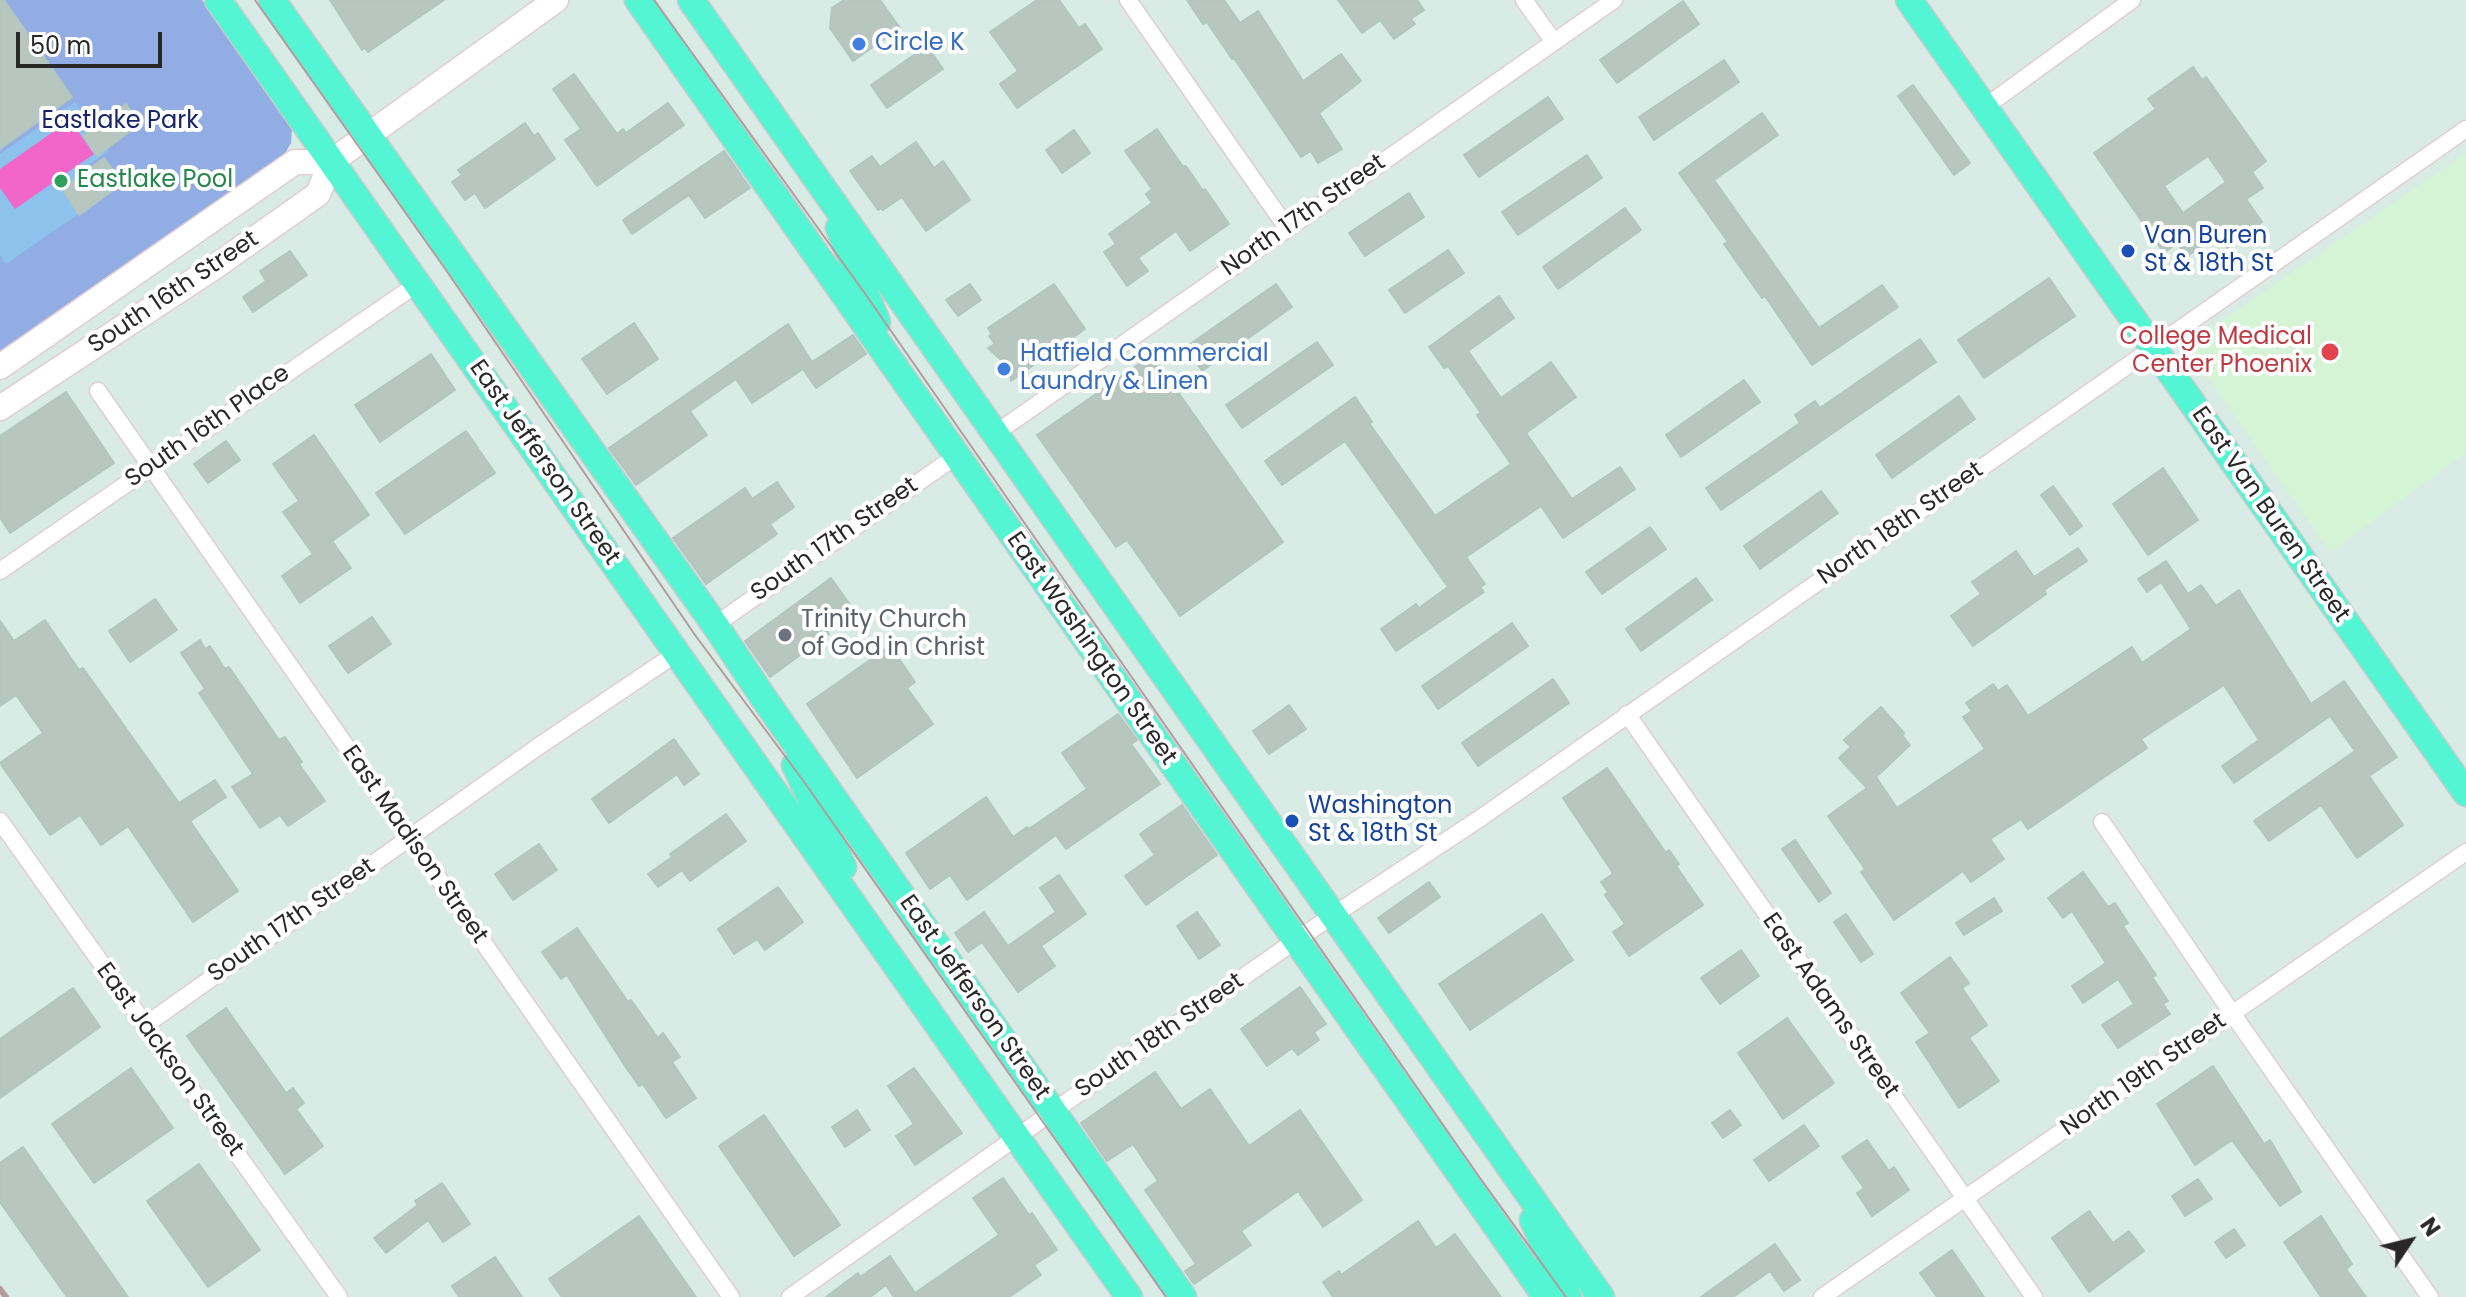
<!DOCTYPE html>
<style>
body{margin:0}
#map{position:relative;width:2466px;height:1297px;overflow:hidden;background:#d8ebe4;font-family:Poppins,sans-serif}
canvas{display:block}
.north{position:absolute;left:2370px;top:1201px;width:80px;height:80px;-webkit-text-stroke:6px #fff;paint-order:stroke;rotate:55deg;font-size:22px;font-weight:700;line-height:32px;text-align:center;color:#282828}
.north::after{content:'';display:block;margin:auto;width:28px;height:36px;background:#282828;clip-path:polygon(50% 0,100% 100%,50% 72%,0 100%)}
.scale{position:absolute;left:16px;top:32px;width:146px;height:36px;box-sizing:border-box;border:4px solid #282828;border-top:0;padding-left:10px;font-size:24px;line-height:28px;white-space:nowrap;color:#282828;-webkit-text-stroke:6px #fff;paint-order:stroke}
</style>
<div id="map">
<canvas width="2466" height="1297"></canvas>
<div class="north">N</div>
<div class="scale">50 m</div>
</div>
<script>
const c = document.querySelector('canvas').getContext('2d');
c.lineJoin = 'round';
function paint(path, color) { c.fillStyle = color; c.fill(path, 'evenodd'); }
function strokePath(path, color, width, dash) { c.strokeStyle = color; c.lineWidth = width; c.lineCap = dash ? 'butt' : 'round'; c.setLineDash(dash || []); c.stroke(path); }
function write(font, color, halo, rows, align = 'center') {
  c.font = font + ' Poppins,sans-serif'; c.lineWidth = 8; c.setLineDash([]); c.textBaseline = 'middle'; c.strokeStyle = halo; c.fillStyle = color; for (const [text, x, y, turn = 0] of rows) {
    c.save(); c.translate(x, y); c.rotate((+turn || 0) * Math.PI / 180); c.textAlign = isNaN(turn) ? turn : align; if (halo) c.strokeText(text, 0, 0); c.fillText(text, 0, 0); c.restore();
  }
}
const medical = new Path2D(`
 M2466,153V453L2330,552L2195,359L2192,346L2204,333Z`);
const green = new Path2D(`
 M0,0H202L292,129L291,143L284,155L0,351Z`);
const pitch = new Path2D(`
 M75,102L109,151L88,165L85,172L106,179L115,172L123,183L6,264L0,255V154Z`);
const water = new Path2D(`
 M70,120L94,154L15,209L0,188V169Z`);
const building = new Path2D(`
 M0,0H4L72,97L0,149Z
 M330,0H444L368,52L365,48L362,50Z
 M844,0H880L900,28L853,61L830,28L832,8Z
 M1037,0H1059L1079,28L1085,24L1102,49L1017,108L1000,84L1018,71L990,32Z
 M1187,0H1224L1240,23L1258,11L1303,81L1341,54L1361,81L1319,113L1342,149L1318,163L1311,151L1301,157L1234,58L1232,59L1207,22L1203,24Z
 M1338,0H1417L1424,10L1411,19L1415,24L1394,39L1380,20L1362,33Z
 M1683,1L1699,24L1617,83L1600,60Z
 M927,46L943,69L887,108L871,85Z
 M1724,60L1739,82L1654,140L1639,117Z
 M2193,67L2202,80L2206,77L2266,161L2252,172L2263,188L2246,199L2262,222L2227,248L2218,235L2187,256L2177,243L2164,253L2094,153L2156,109L2148,99ZM2208,156L2226,182L2183,213L2164,186Z
 M574,74L617,134L623,129L626,133L668,103L684,125L597,186L565,140L581,129L553,89Z
 M1913,85L1970,163L1954,175L1898,96Z
 M1548,97L1563,119L1479,177L1464,155Z
 M126,104L140,124L97,156L83,136Z
 M1762,113L1778,135L1714,180L1819,328L1882,285L1898,307L1812,365L1765,296L1762,298L1724,244L1728,242L1679,173Z
 M525,123L534,136L538,133L555,159L485,208L475,193L465,200L452,182L462,175L458,170Z
 M1157,129L1183,167L1186,166L1203,191L1205,189L1229,224L1190,251L1176,231L1138,258L1148,271L1127,286L1104,252L1116,244L1109,234L1152,203L1146,194L1152,189L1125,151Z
 M1074,130L1090,153L1062,173L1046,150Z
 M916,142L934,168L943,161L970,200L926,231L902,197L883,210L881,208L878,210L850,171L872,156L880,167Z
 M724,151L750,188L705,218L689,195L632,234L623,220Z
 M1587,155L1602,178L1518,235L1502,212Z
 M104,158L123,183L79,215L62,189Z
 M1409,193L1424,217L1365,256L1349,233Z
 M1625,208L1641,230L1558,289L1543,267Z
 M1448,250L1464,273L1405,313L1389,290Z
 M290,251L307,275L253,312L243,297L266,281L260,271Z
 M2049,278L2075,316L1984,378L1958,340Z
 M970,284L981,300L958,316L946,300Z
 M1054,284L1085,329L1011,381L1010,368L988,348L995,344L989,336L992,334L988,328Z
 M1276,284L1292,307L1202,371L1186,347Z
 M1499,296L1514,318L1468,351L1501,398L1551,362L1576,397L1526,433L1572,499L1620,467L1635,489L1563,538L1541,506L1466,557L1485,584L1480,587L1484,592L1396,651L1381,629L1416,604L1419,608L1448,587L1345,441L1282,485L1265,461L1355,397L1372,422L1369,423L1435,516L1511,464L1477,415L1481,413L1448,366L1444,368L1429,347Z
 M634,323L658,359L607,394L582,359Z
 M788,324L812,362L853,335L866,354L816,388L803,369L752,403L736,379L690,411L707,435L636,485L609,448Z
 M1920,339L1936,362L1721,510L1706,488L1800,423L1795,415L1815,401L1820,408Z
 M1317,342L1333,365L1242,428L1226,405Z
 M431,354L455,390L380,442L355,405Z
 M1152,355L1283,542L1180,616L1127,540L1116,547L1037,435Z
 M1744,380L1760,402L1681,457L1666,435Z
 M66,392L114,463L10,533L0,517V436Z
 M1959,396L1975,419L1892,478L1876,455Z
 M466,431L495,473L405,534L376,493Z
 M314,435L369,515L332,541L351,568L300,603L282,576L313,554L283,512L299,501L273,464Z
 M226,441L240,460L208,483L194,464Z
 M2163,468L2198,520L2148,555L2113,504Z
 M777,482L794,507L770,524L777,534L706,584L673,538L745,488L752,499Z
 M2053,486L2082,526L2070,535L2041,495Z
 M1821,491L1838,513L1760,569L1744,546Z
 M1650,527L1666,549L1602,594L1586,572Z
 M2078,548L2087,561L2044,590L2046,594L1973,646L1951,616L1981,594L1972,582L2016,551L2034,577Z
 M2166,561L2188,594L2201,585L2216,606L2239,590L2311,704L2344,681L2397,757L2369,776L2403,825L2357,858L2321,805L2269,841L2254,821L2355,751L2330,716L2234,783L2222,766L2259,740L2224,685L2141,739L2147,748L2028,829L2021,819L1990,839L2004,859L1971,882L1963,871L1894,920L1861,872L1865,869L1828,816L1867,788L1839,758L1851,747L1844,740L1881,707L1904,733L1902,735L1910,745L1876,777L1897,808L1985,749L1963,717L1972,711L1966,703L1993,684L1998,691L2007,685L2028,716L2132,647L2142,663L2191,629L2161,582L2147,592L2138,579Z
 M831,578L851,606L823,626L829,634L770,677L745,641Z
 M1696,578L1712,600L1641,651L1626,629Z
 M155,599L177,630L130,662L109,631Z
 M372,617L391,644L348,673L329,646Z
 M45,620L79,670L83,668L179,803L215,780L226,797L190,821L238,891L193,922L128,826L101,845L80,815L50,835L0,763L43,733L16,695L0,706V621L14,641Z
 M1512,623L1528,646L1438,709L1422,686Z
 M200,640L205,649L210,646L225,669L229,667L279,740L285,737L302,762L299,764L325,801L288,826L280,815L260,828L232,787L253,774L199,693L205,689L181,653Z
 M890,646L915,682L907,688L933,724L857,778L807,704Z
 M1553,679L1569,703L1478,766L1462,743Z
 M1289,705L1306,729L1269,754L1253,731Z
 M1118,714L1137,740L1131,744L1160,784L1066,849L1056,835L967,900L950,875L930,889L906,853L986,797L1013,837L1027,827L1029,829L1087,789L1062,753Z
 M674,739L699,774L684,785L677,774L609,823L592,799Z
 M1607,768L1666,853L1669,850L1679,864L1676,866L1703,905L1629,956L1613,932L1625,924L1605,895L1608,892L1601,882L1613,874L1611,870L1563,798Z
 M1182,805L1217,855L1146,905L1125,876L1155,855L1140,834Z
 M726,814L746,841L690,881L682,870L658,887L648,874L672,857L670,854Z
 M1795,840L1831,893L1819,902L1782,849Z
 M539,844L557,870L513,900L495,874Z
 M2083,872L2108,907L2115,903L2128,923L2123,926L2156,975L2152,977L2168,1001L2163,1004L2170,1014L2118,1048L2102,1025L2134,1004L2118,979L2083,1003L2072,986L2106,963L2072,911L2063,918L2048,898Z
 M1059,875L1086,914L1041,946L1055,966L1018,992L982,942L968,952L955,933L984,912L1008,946L1056,912L1040,888Z
 M1429,882L1440,897L1389,933L1378,918Z
 M778,887L803,922L765,950L757,939L734,954L718,929Z
 M1994,898L2002,911L1964,935L1956,923Z
 M1197,912L1220,945L1199,959L1177,926Z
 M1542,914L1573,960L1470,1030L1439,984Z
 M1846,914L1873,954L1861,962L1834,922Z
 M577,928L628,1002L631,1000L658,1038L663,1033L680,1057L672,1062L696,1098L666,1118L643,1084L639,1086L623,1063L567,975L561,979L542,952Z
 M1741,950L1759,976L1720,1004L1701,978Z
 M1950,957L1969,983L1962,988L1987,1025L1969,1038L1999,1081L1959,1108L1916,1042L1930,1033L1901,993Z
 M1300,987L1326,1024L1314,1032L1319,1040L1298,1055L1292,1048L1267,1066L1241,1029Z
 M73,988L100,1027L0,1098V1039Z
 M226,1008L286,1093L293,1088L304,1103L296,1109L323,1146L285,1174L187,1036Z
 M1787,1018L1834,1083L1783,1119L1738,1053Z
 M2213,1066L2264,1144L2270,1140L2301,1192L2280,1206L2232,1140L2195,1165L2157,1104Z
 M131,1068L173,1128L94,1183L52,1124Z
 M914,1068L962,1133L915,1165L896,1136L914,1124L888,1086Z
 M1155,1072L1181,1109L1210,1089L1249,1146L1300,1110L1362,1200L1323,1227L1298,1191L1241,1231L1251,1245L1194,1284L1185,1271L1196,1264L1145,1190L1158,1181L1133,1144L1107,1161L1081,1123Z
 M857,1110L870,1130L845,1147L832,1127Z
 M1730,1110L1741,1125L1723,1138L1712,1123Z
 M764,1115L840,1225L794,1256L719,1146Z
 M1804,1125L1819,1146L1769,1181L1754,1160Z
 M1867,1140L1889,1171L1894,1167L1909,1190L1872,1216L1857,1193L1864,1188L1842,1157Z
 M23,1147L128,1297H67L0,1202V1163Z
 M199,1164L260,1250L208,1287L147,1201Z
 M1003,1178L1029,1215L1032,1213L1057,1250L1034,1265L1041,1275L1009,1297H894L886,1285L870,1297H826L858,1273L860,1277L890,1256L915,1293L999,1235L973,1198Z
 M2198,1179L2212,1199L2185,1216L2172,1196Z
 M442,1183L470,1224L443,1242L428,1220L386,1253L374,1238L418,1205L415,1201Z
 M2089,1211L2113,1243L2129,1231L2144,1251L2089,1292L2052,1238Z
 M639,1216L696,1297H562L549,1279Z
 M2321,1216L2352,1264L2346,1269L2366,1297H2321L2284,1242Z
 M1418,1221L1436,1248L1455,1234L1501,1297H1333L1323,1282L1339,1271L1341,1275Z
 M2234,1229L2245,1245L2226,1258L2215,1242Z
 M1775,1244L1800,1280L1784,1291L1770,1271L1733,1297H1701Z
 M1952,1250L1984,1297H1937L1920,1273Z
 M495,1257L522,1297H459L452,1286Z`);
const minor = new Path2D(`
 M1128,0L1287,228
 M1524,0L1554,42
 M1985,107L2132,0
 M98,391L731,1297
 M996,433L1614,0
 M0,571L417,284
 M715,625L956,456
 M1627,714L2034,1297
 M0,821L339,1297
 M2102,822L2232,1013L2430,1297
 M144,1026L539,746L677,653
 M790,1297L1296,940L1482,817L2466,129
 M1822,1297L2466,852`);
const secondary = new Path2D(`
 M0,367L295,162H331
 M0,408L216,266L318,194L331,162L556,0`);
const primary = new Path2D(`
 M218,0L1129,1297
 M272,0L715,625L765,700L1183,1297
 M638,0L1546,1297
 M691,0L1601,1297
 M1909,0L2466,793
 M839,228L877,322
 M795,765L843,867
 M1533,1220L1568,1297`);
const tram = new Path2D(`
 M255,0L446,270L695,635L802,779L1166,1297
 M654,0L866,295L1480,1178L1566,1297`);
const rail = new Path2D(`
 M0,1289L6,1297`);
const markers = [
 [859,44,8,"#3f7fe0"],
 [61,181,8,"#2e9e5b"],
 [2128,251,8,"#1a4fb4"],
 [2330,352,10,"#e0444e"],
 [1004,369,8,"#3f7fe0"],
 [785,635,8,"#6b7280"],
 [1292,821,8,"#1a4fb4"]
];
const shopNames = [
 ["Circle K",875,44],
 ["Hatfield Commercial",1020,355],
 ["Laundry & Linen",1020,383]
];
const parkNames = [
 ["Eastlake Park",120,122]
];
const leisureNames = [
 ["Eastlake Pool",77,181]
];
const streetNames = [
 ["North 17th Street",1304,216,-35],
 ["South 16th Street",174,293,-34],
 ["South 16th Place",208,427,-35],
 ["East Jefferson Street",544,463,55],
 ["East Van Buren Street",2270,515,55],
 ["North 18th Street",1901,524,-35],
 ["South 17th Street",835,540,-35],
 ["East Washington Street",1091,649,55],
 ["East Madison Street",414,845,55],
 ["South 17th Street",292,921,-35],
 ["East Jefferson Street",974,998,55],
 ["East Adams Street",1830,1006,55],
 ["South 18th Street",1160,1036,-35],
 ["East Jackson Street",169,1060,54],
 ["North 19th Street",2144,1075,-35]
];
const transitNames = [
 ["Van Buren",2144,237],
 ["St & 18th St",2144,265],
 ["Washington",1308,807],
 ["St & 18th St",1308,835]
];
const healthNames = [
 ["College Medical",2312,338],
 ["Center Phoenix",2312,366]
];
const worshipNames = [
 ["Trinity Church",801,621],
 ["of God in Christ",801,649]
];
paint(medical, '#d5f3d5');
paint(green, '#92ace4');
paint(pitch, '#8dc2ec');
paint(water, '#f266ca');
paint(building, '#b8c6c0');
strokePath(building, '#b2c6c0', 2);
strokePath(minor, '#e2ced1', 19);
strokePath(secondary, '#e2ced1', 27);
strokePath(primary, '#cbcbcb', 29);
strokePath(minor, '#fff', 16);
strokePath(secondary, '#fff', 24);
strokePath(primary, '#54f5d3', 26);
strokePath(tram, '#b39b9e', 2);
strokePath(rail, '#b39b9e', 6);
for (const [x, y, r, color] of markers) { const dot = new Path2D(); dot.arc(x, y, r, 0, 2 * Math.PI); c.fillStyle = color; c.fill(dot); strokePath(dot, '#fff', 3); }
write('24px', '#366cbe', '#fff', shopNames, 'left');
write('24px', '#172566', '#fff', parkNames);
write('24px', '#27864d', '#fff', leisureNames, 'left');
write('24px', '#282828', '#fff', streetNames);
write('24px', '#164399', '#fff', transitNames, 'left');
write('24px', '#be3a42', '#fff', healthNames, 'right');
write('24px', '#5b616d', '#fff', worshipNames, 'left');
</script>
